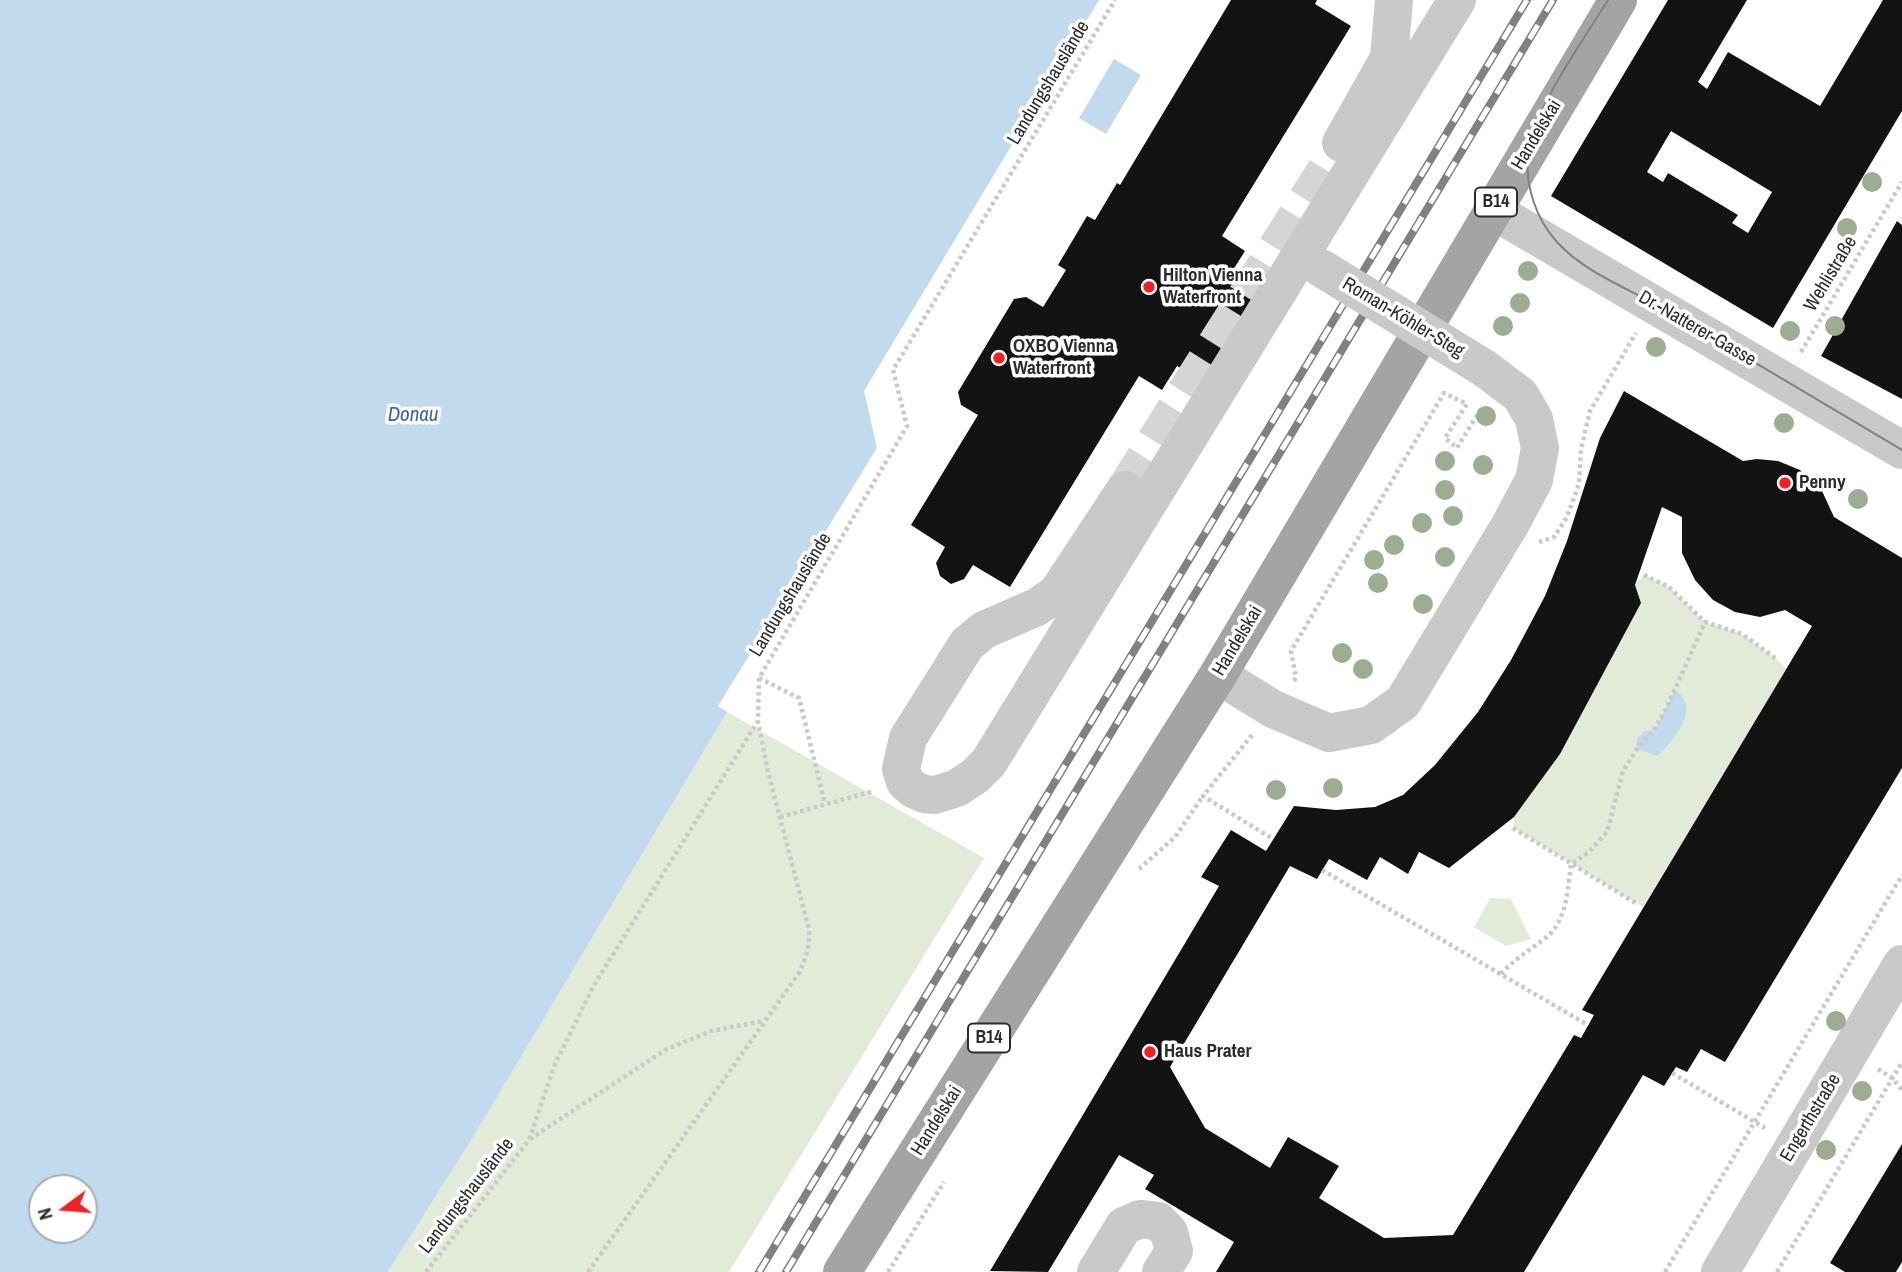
<!DOCTYPE html>
<meta charset="utf-8">
<style>
body{margin:0}
#map{position:relative;width:1902px;height:1272px;overflow:hidden;background:#fff;font-family:"Archivo Narrow",sans-serif}
canvas{display:block}
.north{position:absolute;left:28px;top:1174px;width:70px;height:70px;box-sizing:border-box;background:#fff;border:2px solid #ababab;border-radius:50%;rotate:254deg;font-size:19px;font-weight:700;line-height:28px;text-align:center;color:#2c2c2c}
.north::after{content:'';display:block;margin:auto;width:24px;height:32px;background:#f02124;clip-path:polygon(50% 0,100% 100%,50% 72%,0 100%)}
</style>
<div id="map">
<canvas width="1902" height="1272"></canvas>
<div class="north">N</div>
</div>
<script>
const c = document.querySelector('canvas').getContext('2d');
c.lineJoin = 'round';
function paint(path, color) { c.fillStyle = color; c.fill(path, 'evenodd'); }
function strokePath(path, color, width, dash) { c.strokeStyle = color; c.lineWidth = width; c.lineCap = dash ? 'butt' : 'round'; c.setLineDash(dash || []); c.stroke(path); }
function write(font, color, halo, rows, align = 'center') {
  c.font = font + ' "Archivo Narrow",sans-serif'; c.lineWidth = 7; c.setLineDash([]); c.textBaseline = 'middle'; c.strokeStyle = halo; c.fillStyle = color; for (const [text, x, y, turn = 0] of rows) {
    c.save(); c.translate(x, y); c.rotate((+turn || 0) * Math.PI / 180); c.textAlign = isNaN(turn) ? turn : align; if (halo) c.strokeText(text, 0, 0); c.fillText(text, 0, 0); c.restore();
  }
}
const green = new Path2D(`
 M1644,575L1669,587L1705,622L1742,634L1778,660L1786,669L1643,907L1513,828L1514,817L1560,754L1641,603L1635,585Z
 M727,712L984,858L729,1272H388L478,1129Z
 M1490,898L1511,899L1531,939L1506,946L1474,927Z`);
const water = new Path2D(`
 M0,0H1099L864,391L877,448L718,706L727,712L478,1129L388,1272H0ZM42,1188H84V1230H42Z
 M1114,59L1141,75L1106,134L1079,118Z
 M1675,690C1702,709 1674,739 1658,756L1637,749V739L1644,731L1655,730Z`);
const building = new Path2D(`
 M1231,0H1317L1315,4L1351,26L1222,236L1245,251L1228,278L1257,296L1204,382L1177,366L1162,390L1139,376L1010,587L973,565L964,579L951,584L940,576L936,563L945,547L911,525L978,415L961,405L958,392L1014,299L1026,297L1043,307L1066,270L1058,265L1087,216L1095,220L1117,183L1120,185Z
 M1668,0H1747L1698,82L1707,89L1728,52L1820,106L1883,0H1902V111L1773,328L1551,196ZM1671,131L1772,192L1748,233L1732,223L1738,215L1668,173L1663,182L1647,172Z
 M1897,221L1902,225V399L1821,356Z
 M1624,391L1743,461L1757,459L1778,461L1800,470L1822,491L1834,517L1902,558V768L1725,1062L1701,1049L1687,1072L1676,1067L1664,1086L1643,1075L1524,1272H1216L1234,1242L1145,1189L1154,1175L1119,1155L1048,1272L990,1271L1219,886L1201,877L1231,830L1266,851L1294,806L1336,810L1375,807L1403,795L1435,765L1478,712L1511,660L1545,596L1567,541L1600,438ZM1662,507L1682,517V553L1695,580L1713,600L1735,612L1760,617L1785,610L1812,626L1582,1010L1594,1015L1581,1038L1574,1035L1453,1235L1384,1238L1319,1198L1339,1166L1288,1137L1270,1168L1205,1128L1170,1067L1290,866L1317,879L1329,859L1367,880L1380,857L1408,874L1419,852L1449,868L1514,817L1560,754L1641,603L1635,585Z
 M1902,1144V1262L1896,1272H1845L1830,1263Z`);
const minorTunnel = new Path2D(`
 M1125,490L1326,170`);
const path = new Path2D(`
 M1801,352L1902,182
 M1539,542L1554,537L1567,517L1579,484L1581,449L1590,411L1636,333
 M1644,575L1669,587L1705,622
 M759,678L799,698L825,804
 M1294,681L1296,678L1291,651L1444,393L1467,404L1445,438L1457,448L1482,407
 M1252,735L1203,796L1273,839
 M780,817L874,791
 M1513,828L1637,904
 M1139,869L1175,837L1203,796
 M1322,870L1588,1025
 M1501,974C1514,959 1532,949 1548,936C1567,919 1568,887 1571,864L1589,852L1607,832L1623,771L1637,749L1654,730L1666,709L1705,622L1742,634L1778,660
 M1878,1069L1892,1078L1902,1090
 M1672,1073L1765,1128
 M530,1139L665,1050L711,1031L763,1021
 M426,1272L529,1140L555,1064L594,985L758,721L759,678L907,426L893,370L1115,0
 M588,1272L799,973C806,958 810,946 809,929L768,772L758,722
 M888,1272L944,1182
 M1665,1272L1902,875
 M1777,1272L1902,1062`);
const minor = new Path2D(`
 M1341,143L1389,58L1394,0
 M1492,210L1902,450
 M1125,490L1057,593L1037,607L984,630L967,644L908,738L901,769L905,782L913,789L924,794L935,795L957,788L975,776L989,762L1457,0
 M1218,675L1273,709L1329,733L1371,725L1403,702L1510,525L1534,480L1540,448L1534,419L1520,395L1484,368
 M1096,1272L1124,1226L1140,1219L1158,1221L1169,1232L1174,1251L1161,1272
 M1720,1272L1902,964`);
const major = new Path2D(`
 M842,1272L1218,675L1618,0`);
const tram = new Path2D(`
 M1608,0C1583,41 1533,109 1528,155C1525,186 1536,219 1557,242C1584,272 1626,287 1660,307C1741,354 1822,402 1902,450`);
const rail = new Path2D(`
 M759,1272L1527,0
 M786,1272L1553,0`);
const minorBridge = new Path2D(`
 M1321,268L1484,368`);
const trees = [
 [1872,182],
 [1847,228],
 [1528,271],
 [1520,303],
 [1503,326],
 [1835,326],
 [1790,331],
 [1656,347],
 [1486,416],
 [1784,423],
 [1445,461],
 [1483,465],
 [1445,490],
 [1858,499],
 [1453,516],
 [1422,523],
 [1394,545],
 [1445,557],
 [1374,560],
 [1378,583],
 [1423,604],
 [1342,653],
 [1363,669],
 [1333,788],
 [1276,790],
 [1836,1021],
 [1862,1091],
 [1826,1150]
];
const markers = [
 [1149,287,7,"#f02124"],
 [999,358,7,"#f02124"],
 [1785,483,7,"#f02124"],
 [1150,1052,7,"#f02124"]
];
const shields = [
 [1496,202,42],
 [989,1038,42]
];
const shieldNames = [
 ["B14",1496,202],
 ["B14",989,1038]
];
const streetNames = [
 ["Landungshauslände",1049,83,-59],
 ["Handelskai",1537,135,-59],
 ["Wehlistraße",1831,274,-59],
 ["Roman-Köhler-Steg",1403,318,31],
 ["Dr.-Natterer-Gasse",1697,329,30],
 ["Landungshauslände",791,595,-59],
 ["Handelskai",1238,641,-59],
 ["Engerthstraße",1811,1118,-59],
 ["Handelskai",937,1121,-58],
 ["Landungshauslände",467,1196,-52]
];
const poiNames = [
 ["Hilton Vienna",1163,276],
 ["Waterfront",1163,298],
 ["OXBO Vienna",1013,347],
 ["Waterfront",1013,369],
 ["Penny",1799,483],
 ["Haus Prater",1164,1052]
];
const waterNames = [
 ["Donau",413,415]
];
paint(green, '#e1ebd8');
paint(water, '#c2daed');
paint(building, '#131313');
strokePath(minorTunnel, '#d5d5d5', 38, [38, 19]);
strokePath(path, '#c9c9c9', 4.5, [3.5, 3.5]);
strokePath(minor, '#c9c9c9', 38);
strokePath(major, '#a4a4a4', 38);
strokePath(tram, '#818181', 2);
strokePath(rail, '#818181', 8);
strokePath(rail, '#fff', 5, [16]);
strokePath(minorBridge, '#c9c9c9', 38);
c.fillStyle = '#9dad91';
for (const [x, y] of trees) { c.beginPath(); c.arc(x, y, 10, 0, 2 * Math.PI); c.fill(); }
for (const [x, y, r, color] of markers) { const dot = new Path2D(); dot.arc(x, y, r, 0, 2 * Math.PI); c.fillStyle = color; c.fill(dot); strokePath(dot, '#fff', 2.5); }
for (const [x, y, w] of shields) { const box = new Path2D(); box.roundRect(x - w / 2, y - 14.5, w, 29, 5); c.fillStyle = '#fff'; c.fill(box); strokePath(box, '#2c2c2c', 2); }
write('bold 18px', '#2c2c2c', null, shieldNames);
write('19px', '#2c2c2c', '#fff', streetNames);
write('bold 19px', '#2c2c2c', '#fff', poiNames, 'left');
write('italic 21px', '#366992', '#fff', waterNames);
</script>
